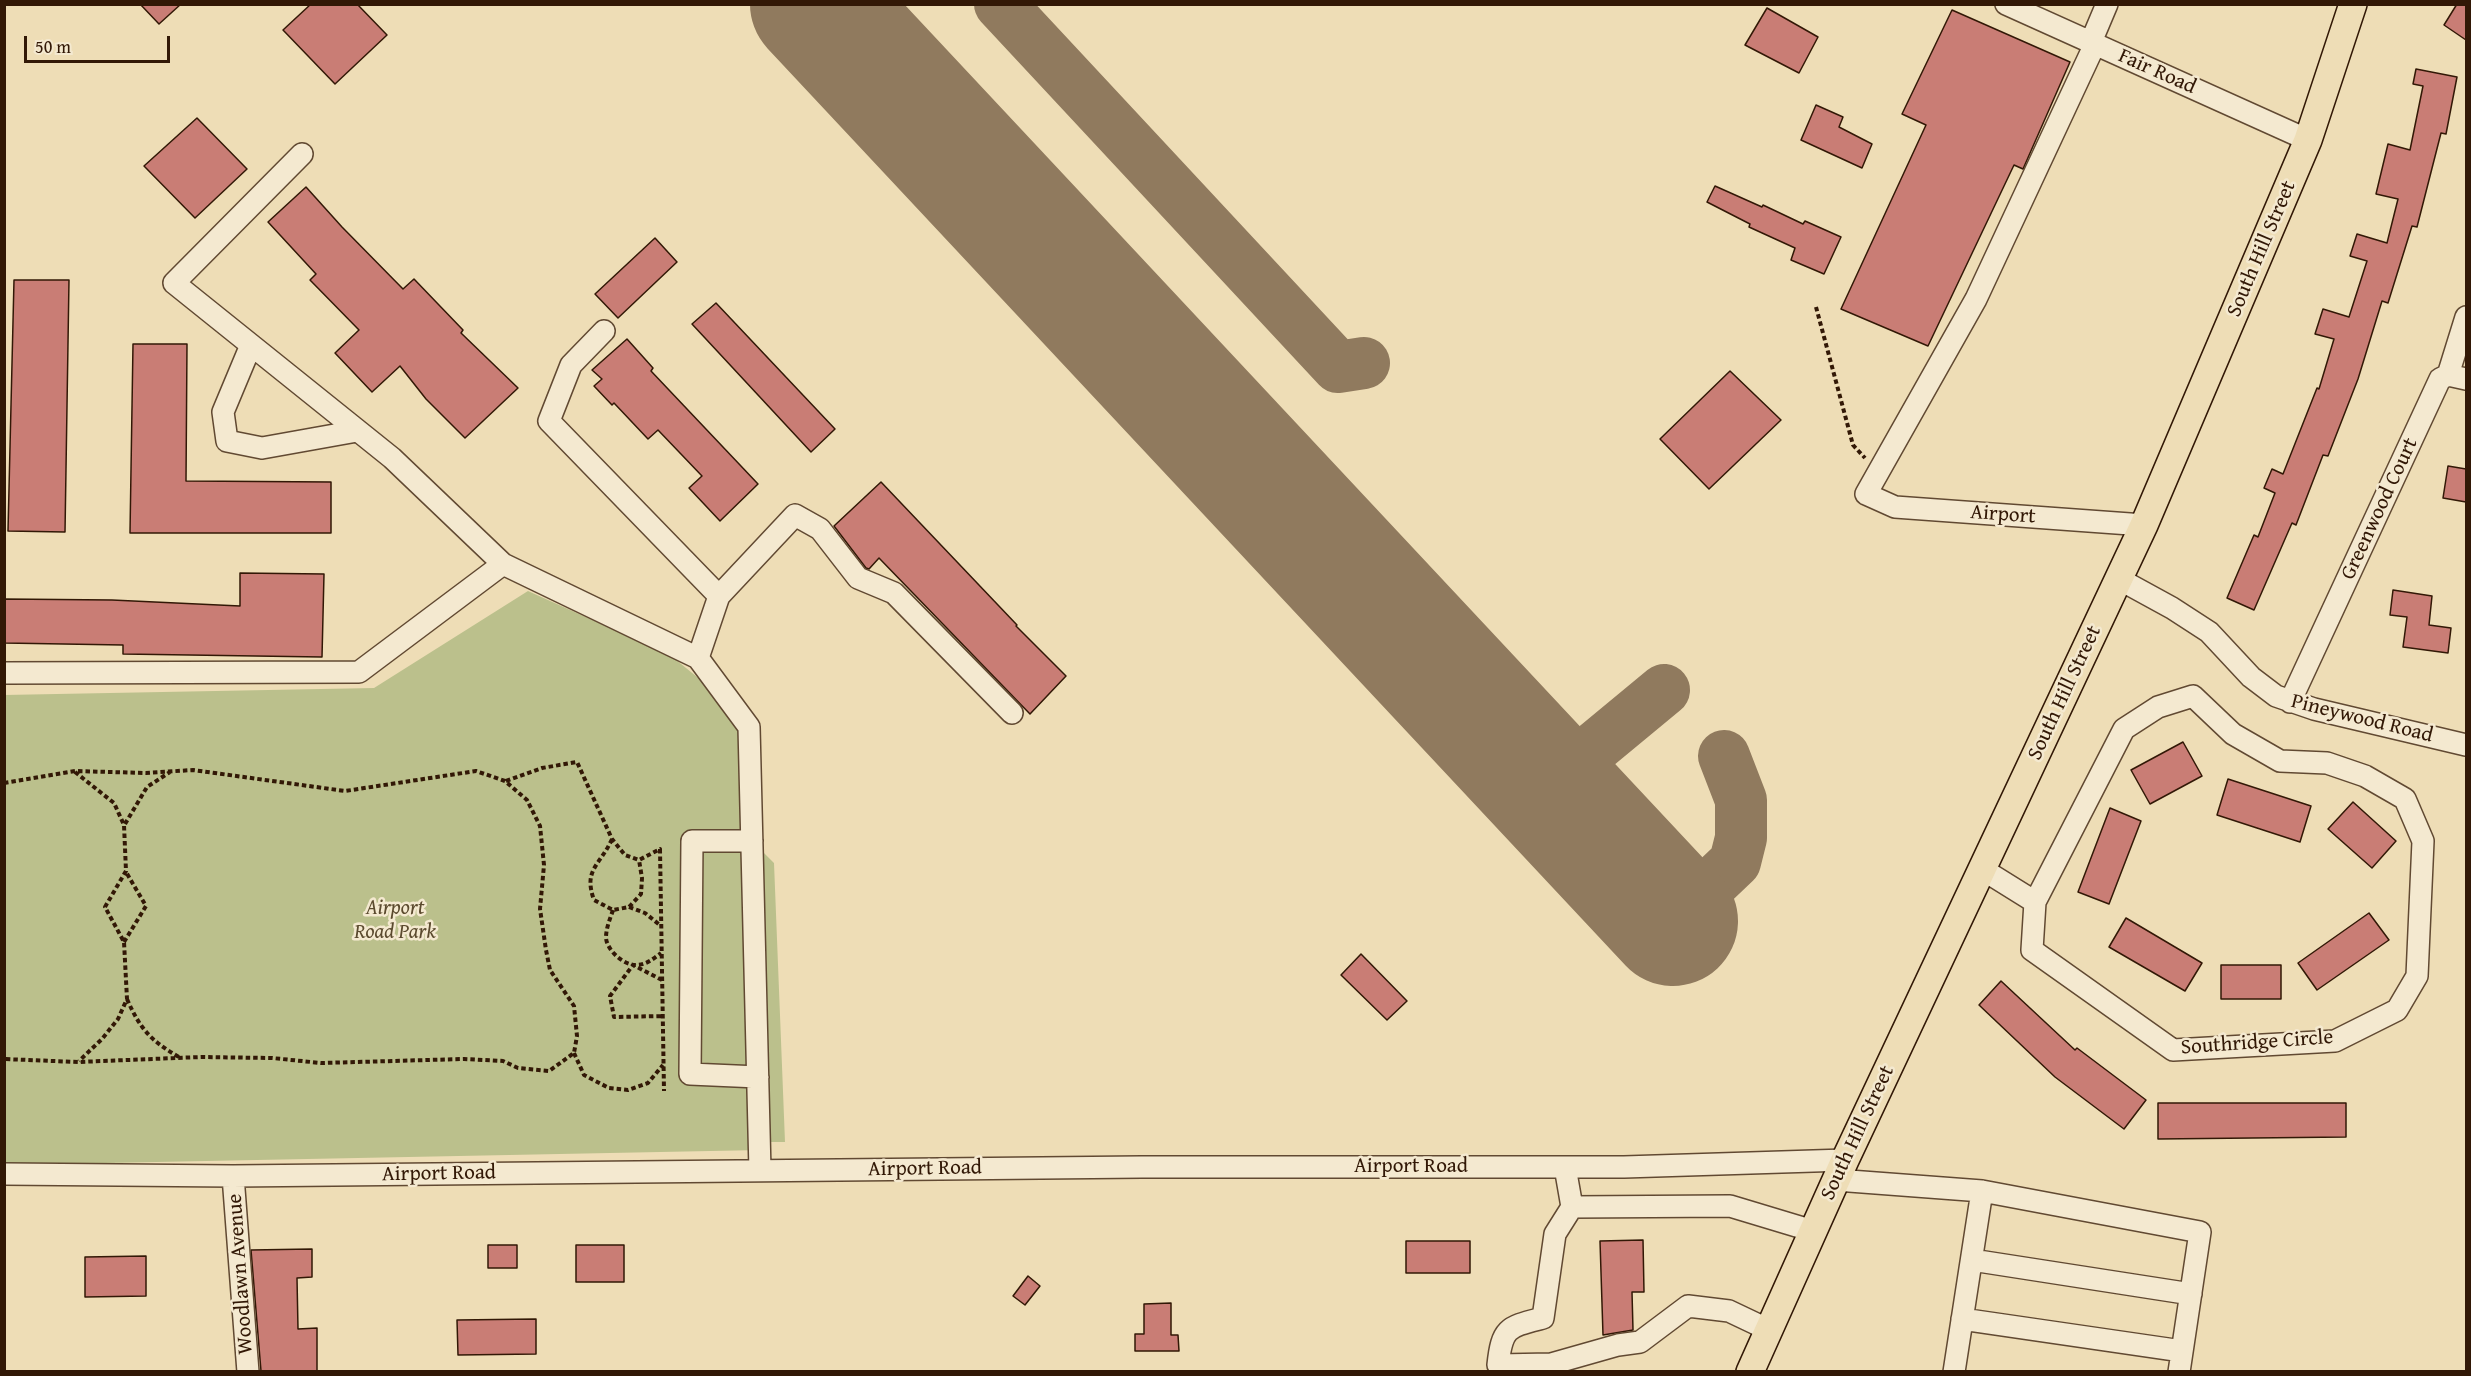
<!DOCTYPE html>
<style>
body{margin:0}
#map{position:relative;width:2471px;height:1376px;overflow:hidden;background:#eeddb6;font-family:"Gentium Book Plus",serif}
canvas{display:block}
.frame{position:absolute;inset:0;border:6px solid #321806;pointer-events:none}
.scale{position:absolute;left:24px;top:36px;width:146px;height:27px;box-sizing:border-box;border:3px solid #321806;border-top:0;padding-left:8px;font-size:18px;line-height:21px;white-space:nowrap;color:#321806;-webkit-text-stroke:4px #f4e9d0;paint-order:stroke}
</style>
<div id="map">
<canvas width="2471" height="1376"></canvas>
<div class="frame"></div>
<div class="scale">50 m</div>
</div>
<script>
const c = document.querySelector('canvas').getContext('2d');
c.lineJoin = 'round';
function paint(path, color) { c.fillStyle = color; c.fill(path, 'evenodd'); }
function strokePath(path, color, width, dash) { c.strokeStyle = color; c.lineWidth = width; c.lineCap = dash ? 'butt' : 'round'; c.setLineDash(dash || []); c.stroke(path); }
function write(font, color, halo, rows, align = 'center') {
  c.font = font + ' "Gentium Book Plus",serif'; c.lineWidth = 5; c.setLineDash([]); c.textBaseline = 'middle'; c.strokeStyle = halo; c.fillStyle = color; for (const [text, x, y, turn = 0] of rows) {
    c.save(); c.translate(x, y); c.rotate((+turn || 0) * Math.PI / 180); c.textAlign = isNaN(turn) ? turn : align; if (halo) c.strokeText(text, 0, 0); c.fillText(text, 0, 0); c.restore();
  }
}
const green = new Path2D(`
 M528,591L670,655L734,707L761,850L774,863L785,1142H761V1150L5,1165L4,695L374,688Z`);
const taxiway = new Path2D(`
 M1000,4L1338,367L1364,363
 M1548,786L1664,690
 M1673,921L1735,862L1741,838V800L1724,756`);
const runway = new Path2D(`
 M815,4L1673,921`);
const building = new Path2D(`
 M140,4H181L159,24Z
 M311,4H357L387,35L335,84L283,30Z
 M2457,4H2466V40L2444,25Z
 M1767,8L1818,37L1799,73L1745,45Z
 M1952,10L2070,62L2023,169L2014,165L1928,346L1841,309L1926,125L1902,114Z
 M2416,69L2457,77L2446,134L2441,133L2417,227L2412,226L2388,303L2382,301L2358,379L2328,456L2323,455L2296,525L2292,523L2254,610L2227,598L2254,535L2258,537L2275,493L2264,488L2272,469L2283,474L2317,388L2319,389L2334,339L2315,334L2323,309L2349,317L2367,261L2350,256L2357,234L2387,243L2398,199L2376,194L2388,144L2410,150L2423,86L2413,84Z
 M1816,105L1843,117L1839,127L1872,144L1862,168L1801,140Z
 M197,118L247,169L195,218L144,166Z
 M1715,186L1762,207L1763,205L1803,224L1805,221L1841,237L1824,274L1791,260L1795,248L1749,227L1750,224L1707,202Z
 M306,187L342,227L403,289L414,279L463,330L461,333L518,388L465,438L426,399L400,366L372,392L335,353L359,330L310,280L316,274L268,222Z
 M655,238L677,262L618,318L595,294Z
 M14,280H69L65,532L8,531Z
 M716,303L835,429L811,452L692,324Z
 M627,339L653,368L651,371L758,484L720,521L689,488L702,476L658,430L648,439L614,403L612,405L594,386L602,379L592,370Z
 M133,344H187L186,481L331,482V533H130Z
 M1730,371L1781,420L1709,489L1660,439Z
 M2448,466L2466,469V502L2443,498Z
 M881,482L1017,625L1016,626L1066,676L1030,714L879,558L869,569L866,568L834,526Z
 M240,573L324,574L322,657L123,654V645L4,643V599L112,600L240,606Z
 M2393,590L2432,596L2429,625L2451,628L2448,653L2403,647L2407,617L2390,615Z
 M2183,742L2202,776L2150,804L2131,770Z
 M2228,779L2311,806L2300,842L2217,815Z
 M2353,802L2396,841L2372,868L2328,829Z
 M2110,808L2141,821L2109,904L2078,892Z
 M2369,913L2389,940L2317,990L2298,963Z
 M2126,918L2202,963L2185,991L2109,947Z
 M1361,954L1407,1001L1387,1020L1341,975Z
 M2221,965H2281V999H2221Z
 M2001,981L2075,1050L2077,1048L2146,1100L2124,1129L2055,1077L1979,1005Z
 M2158,1103H2346V1137L2158,1139Z
 M1643,1240L1644,1292H1632L1633,1330L1603,1335L1600,1241Z
 M1406,1241H1470V1273H1406Z
 M488,1245H517V1268H488Z
 M576,1245H624V1282H576Z
 M312,1249V1277L297,1278L298,1329L317,1328V1371H261L251,1250Z
 M146,1256V1296L85,1297V1257Z
 M1028,1276L1040,1286L1025,1305L1013,1296Z
 M1171,1303V1335H1178L1179,1351H1135V1334H1144V1304Z
 M536,1319V1354L458,1355L457,1320Z`);
const path = new Path2D(`
 M1816,307L1853,445L1865,458
 M75,772L114,803L124,825L126,871L105,907L124,942L127,999L118,1019L102,1039L79,1061
 M506,781L542,768L577,762L612,839L625,855L639,860L660,849L664,1091
 M4,783L75,771L146,773L193,770L345,791L476,771L505,781L527,800L540,826L544,865L540,909L546,950L550,970L574,1006L577,1036L574,1053L549,1071L518,1068L503,1061L464,1059L321,1063L272,1058L201,1057L78,1062L4,1059
 M125,824L147,787L170,772
 M612,839C600,866 583,869 594,900L613,910L629,907L641,894L642,878L639,860
 M629,907L645,913L661,926
 M613,910C610,919 606,928 606,938C607,950 623,965 636,965C646,965 653,959 661,953
 M124,942L146,906L126,872
 M662,980L633,965L610,996L614,1017L663,1016
 M127,999C140,1029 151,1041 179,1057
 M574,1053L584,1075L609,1088L628,1090L648,1083L663,1065`);
const minor = new Path2D(`
 M2006,4L2308,140
 M2091,42L2107,4
 M2095,44L1976,299L1866,494L1895,507L2144,525
 M302,154L174,283L392,458L503,564
 M604,331L571,365L549,421L719,596
 M251,345L223,412L227,441L262,448L357,431
 M2448,375L2466,379
 M2119,579L2172,608L2209,632L2251,677L2276,696L2314,709L2466,745
 M698,658L719,596L795,515L820,529L858,578L894,593L1012,713
 M4,673L359,672L503,564L698,658L749,727L760,1171
 M2193,696L2233,734L2280,761L2327,763L2365,776L2405,799L2423,841L2417,976L2397,1010L2335,1041L2173,1050L2032,950L2035,902L2124,729L2158,707Z
 M2290,702L2440,379L2448,375L2466,317
 M752,841H692L690,1074L758,1077
 M1982,869L2035,902
 M1565,1167L1572,1207L1555,1234L1543,1318C1508,1327 1502,1327 1498,1365L1551,1364L1618,1345L1640,1342L1688,1306L1729,1311L1769,1330
 M4,1174L233,1176L1142,1167H1624L1845,1160
 M233,1176L248,1372
 M1836,1180L1982,1191L2200,1232L2179,1372
 M1572,1207L1730,1206L1813,1231
 M1972,1260L2191,1294
 M1962,1319L2182,1351
 M1954,1372L1982,1191`);
const major = new Path2D(`
 M1750,1372L1845,1160L2144,525L2308,140L2353,4`);
const streetNames = [
 ["Fair Road",2157,72,24],
 ["South Hill Street",2262,249,-67],
 ["Greenwood Court",2380,509,-65],
 ["Airport",2003,515,4],
 ["South Hill Street",2065,693,-65],
 ["Pineywood Road",2362,719,14],
 ["Southridge Circle",2257,1043,-4],
 ["South Hill Street",1858,1133,-65],
 ["Airport Road",1411,1167],
 ["Airport Road",925,1169,-1],
 ["Airport Road",439,1174,-1],
 ["Woodlawn Avenue",241,1274,-94]
];
const parkNames = [
 ["Airport",395,909],
 ["Road Park",395,933]
];
paint(green, '#bbc08c');
strokePath(taxiway, '#907a5e', 52);
strokePath(runway, '#907a5e', 130);
paint(building, '#c97d75');
strokePath(building, '#321806', 1.5);
strokePath(minor, '#614932', 24);
strokePath(major, '#321806', 30);
strokePath(path, '#321806', 4, [4.5, 3]);
strokePath(minor, '#f4e9d0', 21);
strokePath(major, '#eeddb6', 27);
write('21px', '#321806', '#f4e9d0', streetNames);
write('italic 21px', '#5b4a2e', '#f4e9d0', parkNames);
</script>
